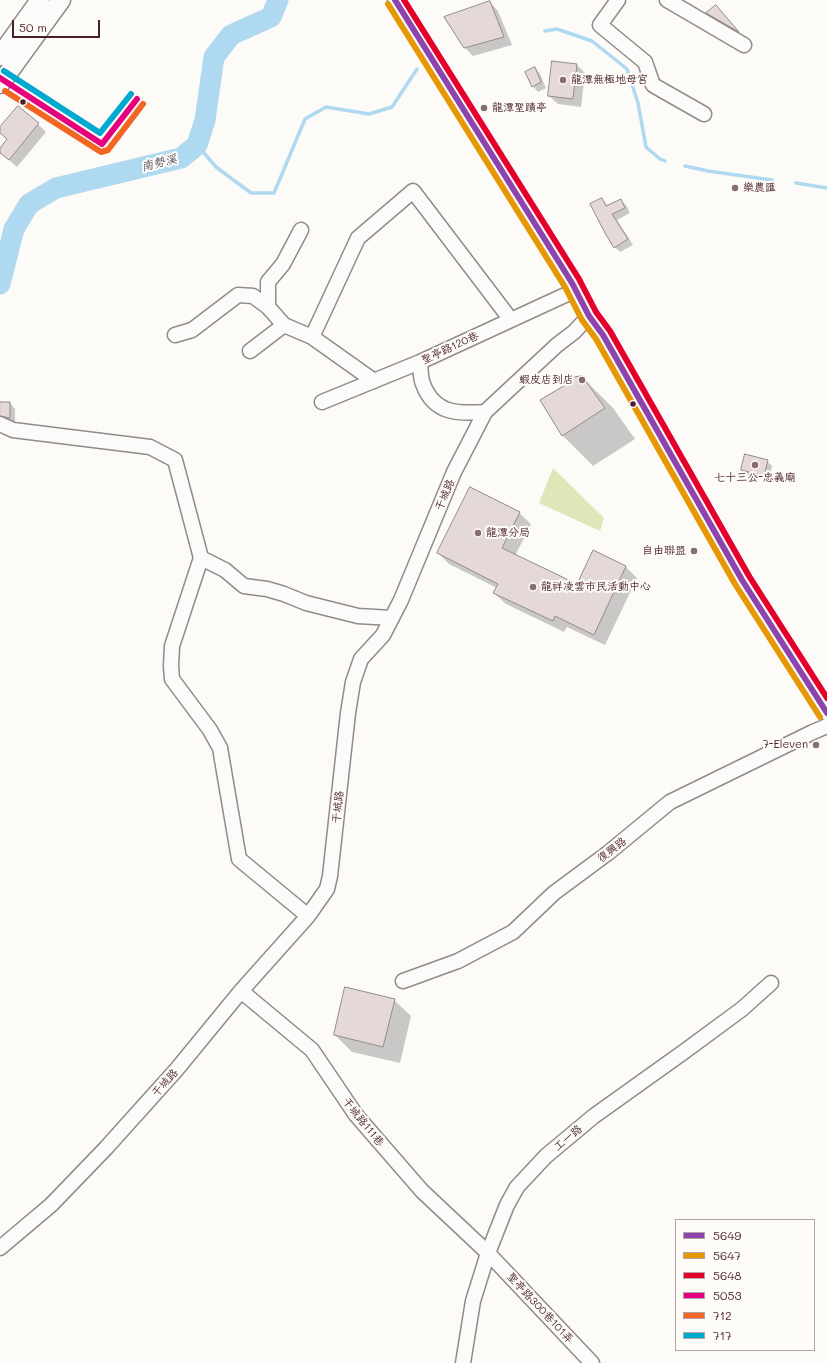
<!DOCTYPE html>
<meta charset="utf-8">
<style>
body{margin:0}
#map{position:relative;width:827px;height:1363px;overflow:hidden;background:#fcfbf8;font-family:Mali,sans-serif}
canvas{display:block}
.legend{position:absolute;left:675px;top:1219px;width:140px;height:132px;box-sizing:border-box;background:#fdfcf7;border:1px solid #b5a4a5;margin:0;padding:5px 7px;list-style:none;font-size:12px;color:#4a1f2b}
.legend li{display:flex;align-items:center;gap:8px;height:20px}
.legend b{width:20px;border:1px solid #b5a4a5}
.scale{position:absolute;left:12px;top:20px;width:88px;height:18px;box-sizing:border-box;border:2px solid #4a1f2b;border-top:0;padding-left:5px;font-size:12px;line-height:14px;white-space:nowrap;color:#4a1f2b;-webkit-text-stroke:3px #fdfcf7;paint-order:stroke}
</style>
<div id="map">
<canvas width="827" height="1363"></canvas>
<ul class="legend">
<li><b style="height:5px;background:#8e44ad"></b>5649</li>
<li><b style="height:5px;background:#e69804"></b>5647</li>
<li><b style="height:5px;background:#e4002b"></b>5648</li>
<li><b style="height:5px;background:#e5007d"></b>5053</li>
<li><b style="height:5px;background:#f26522"></b>712</li>
<li><b style="height:5px;background:#00a9ce"></b>717</li>
</ul>
<div class="scale">50 m</div>
</div>
<script>
const c = document.querySelector('canvas').getContext('2d');
c.lineJoin = 'round';
function paint(path, color) { c.fillStyle = color; c.fill(path, 'evenodd'); }
function strokePath(path, color, width, dash) { c.strokeStyle = color; c.lineWidth = width; c.lineCap = dash ? 'butt' : 'round'; c.setLineDash(dash || []); c.stroke(path); }
function write(font, color, halo, rows, align = 'center') {
  c.font = font + ' Mali,"LXGW WenKai TC",sans-serif'; c.lineWidth = 4; c.setLineDash([]); c.textBaseline = 'middle'; c.strokeStyle = halo; c.fillStyle = color; for (const [text, x, y, turn = 0] of rows) {
    c.save(); c.translate(x, y); c.rotate((+turn || 0) * Math.PI / 180); c.textAlign = isNaN(turn) ? turn : align; if (halo) c.strokeText(text, 0, 0); c.fillText(text, 0, 0); c.restore();
  }
}
const green = new Path2D(`
 M553,468L604,518L600,531L539,503Z`);
const shadow = new Path2D(`
 M490,2L498,11L512,45L473,56L465,48Z
 M708,13L724,15L743,37L716,21Z
 M577,65L585,73L581,107L558,104L549,96Z
 M535,68L540,74L546,88L538,92L533,86Z
 M38,124L46,132L17,167L0,152V150L8,140L0,132V129Z
 M602,199L608,206L621,200L626,205L630,213L617,220L633,245L620,252L615,247Z
 M582,377L613,408L635,439L593,466L562,435Z
 M10,403L15,409V422L6,421L1,415Z
 M767,461L772,466L769,480L748,475L743,470Z
 M519,513L531,524L515,556L577,585L593,551L626,567L637,578L605,645L567,627L564,632L506,604L494,593L497,588L449,564L438,553Z
 M394,1000L411,1016L400,1063L352,1052L335,1035Z`);
const stream = new Path2D(`
 M545,31L557,29L592,41L627,69L638,103L646,147L660,159L665,161
 M197,145L216,167L251,193H274L305,119L326,107L369,114L392,107L417,69
 M685,166L708,171L772,180
 M796,183L827,188`);
const river = new Path2D(`
 M0,284L14,229L29,204L56,188L181,158L197,145L205,120L214,57L231,35L271,17L278,0`);
const building = new Path2D(`
 M490,1L504,37L464,48L444,17Z
 M716,5L739,32L706,13Z
 M552,61L577,64L573,99L548,96Z
 M535,67L541,82L532,87L525,72Z
 M18,106L39,123L9,160L0,153V148L7,139L0,133V127Z
 M602,198L606,206L621,199L625,208L612,214L628,239L614,248L605,233L590,204Z
 M582,376L605,408L562,436L540,400L572,381L570,378Z
 M0,402H10V418L0,416Z
 M745,454L768,460L764,476L741,470Z
 M470,487L520,512L502,548L577,584L593,550L626,566L594,635L555,616L553,621L493,593L498,584L437,553Z
 M345,987L395,999L383,1047L334,1035Z`);
const minor = new Path2D(`
 M395,0L572,283L589,316L603,335L742,580L827,713
 M618,0L600,25L645,62L653,85L704,114
 M667,0L744,45
 M268,307V282L283,264L301,230
 M175,335L192,330L238,295L253,296L268,307L284,325L312,337L374,381
 M312,337L358,238L413,191L511,320
 M250,351L284,325
 M420,362C421,369 420,377 423,384C434,414 458,414 485,412
 M322,402L420,362L576,290
 M0,424L13,430L150,447L175,460L201,558L225,570L244,586L267,589L284,594L306,603L358,616L392,618
 M201,558L172,646L171,666L172,679L210,730L220,748L239,859L308,916
 M403,981L458,961L513,932L554,893L608,853L670,802L813,732L827,726
 M241,991L312,1050L356,1115L422,1191L488,1253L592,1363
 M0,1248L51,1205L106,1148L177,1069L241,991L308,916L327,889L330,876L348,713L353,682L361,659L383,635L401,600L454,472L485,412L557,345L574,332L589,316
 M463,1363L473,1301L488,1253L507,1205L517,1187L546,1156L594,1116L685,1051L742,1009L771,983`);
const major = new Path2D(`
 M0,56L40,0
 M0,84L61,0`);
const bus1 = new Path2D(`
 M395,0L572,283L589,316L603,335L742,580L827,713`);
const bus2 = new Path2D(`
 M388,4L565,287L582,320L596,339L735,584L820,717`);
const bus3 = new Path2D(`
 M404,0L579,279L596,312L610,331L749,576L827,698`);
const bus4 = new Path2D(`
 M0,78L102,144L137,99`);
const bus5 = new Path2D(`
 M5,91L101,152L108,150L143,104`);
const bus6 = new Path2D(`
 M4,71L100,133L131,94`);
const markers = [
 [563,80,4,"#886c73"],
 [23,102,3.5,"#4a1f2b"],
 [484,108,4,"#886c73"],
 [735,188,4,"#886c73"],
 [582,380,4,"#886c73"],
 [633,404,3.5,"#4a1f2b"],
 [755,465,4,"#886c73"],
 [478,533,4,"#886c73"],
 [694,551,4,"#886c73"],
 [533,587,4,"#886c73"],
 [816,745,4,"#886c73"]
];
const poiNames = [
 ["龍潭無極地母宮",571,80],
 ["龍潭聖蹟亭",492,108],
 ["樂農匯",743,188],
 ["蝦皮店到店",574,380,"right"],
 ["七十三公-忠義廟",755,478,"center"],
 ["龍潭分局",486,533],
 ["自由聯盟",686,551,"right"],
 ["龍祥凌雲市民活動中心",541,587],
 ["7-Eleven",808,745,"right"]
];
const streetNames = [
 ["聖亭路120巷",450,348,-25],
 ["干城路",445,495,-67],
 ["干城路",338,807,-84],
 ["復興路",612,850,-38],
 ["干城路",165,1083,-48],
 ["干城路111巷",363,1122,51],
 ["工一路",568,1138,-40],
 ["聖亭路300巷101弄",540,1308,47]
];
const waterNames = [
 ["南勢溪",159,163,-14]
];
paint(green, '#dee6ba');
paint(shadow, '#0003');
strokePath(stream, '#aed9f0', 3.5);
strokePath(river, '#aed9f0', 21);
paint(building, '#e5d9d7');
strokePath(building, '#928a8b', 1);
strokePath(minor, '#928a8b', 17);
strokePath(major, '#928a8b', 21);
strokePath(minor, '#fbfbf9', 14);
strokePath(major, '#fbfbf9', 18);
strokePath(bus1, '#8e44ad', 6);
strokePath(bus2, '#e69804', 6);
strokePath(bus3, '#e4002b', 6);
strokePath(bus4, '#e5007d', 6);
strokePath(bus5, '#f26522', 6);
strokePath(bus6, '#00a9ce', 6);
for (const [x, y, r, color] of markers) { const dot = new Path2D(); dot.arc(x, y, r, 0, 2 * Math.PI); c.fillStyle = color; c.fill(dot); strokePath(dot, '#fdfcf7', 1.5); }
write('11px', '#4a1f2b', '#fdfcf7', poiNames, 'left');
write('11px', '#4a1f2b', '#fdfcf7', streetNames);
write('italic 12px', '#5e5365', '#fdfcf7', waterNames);
</script>
